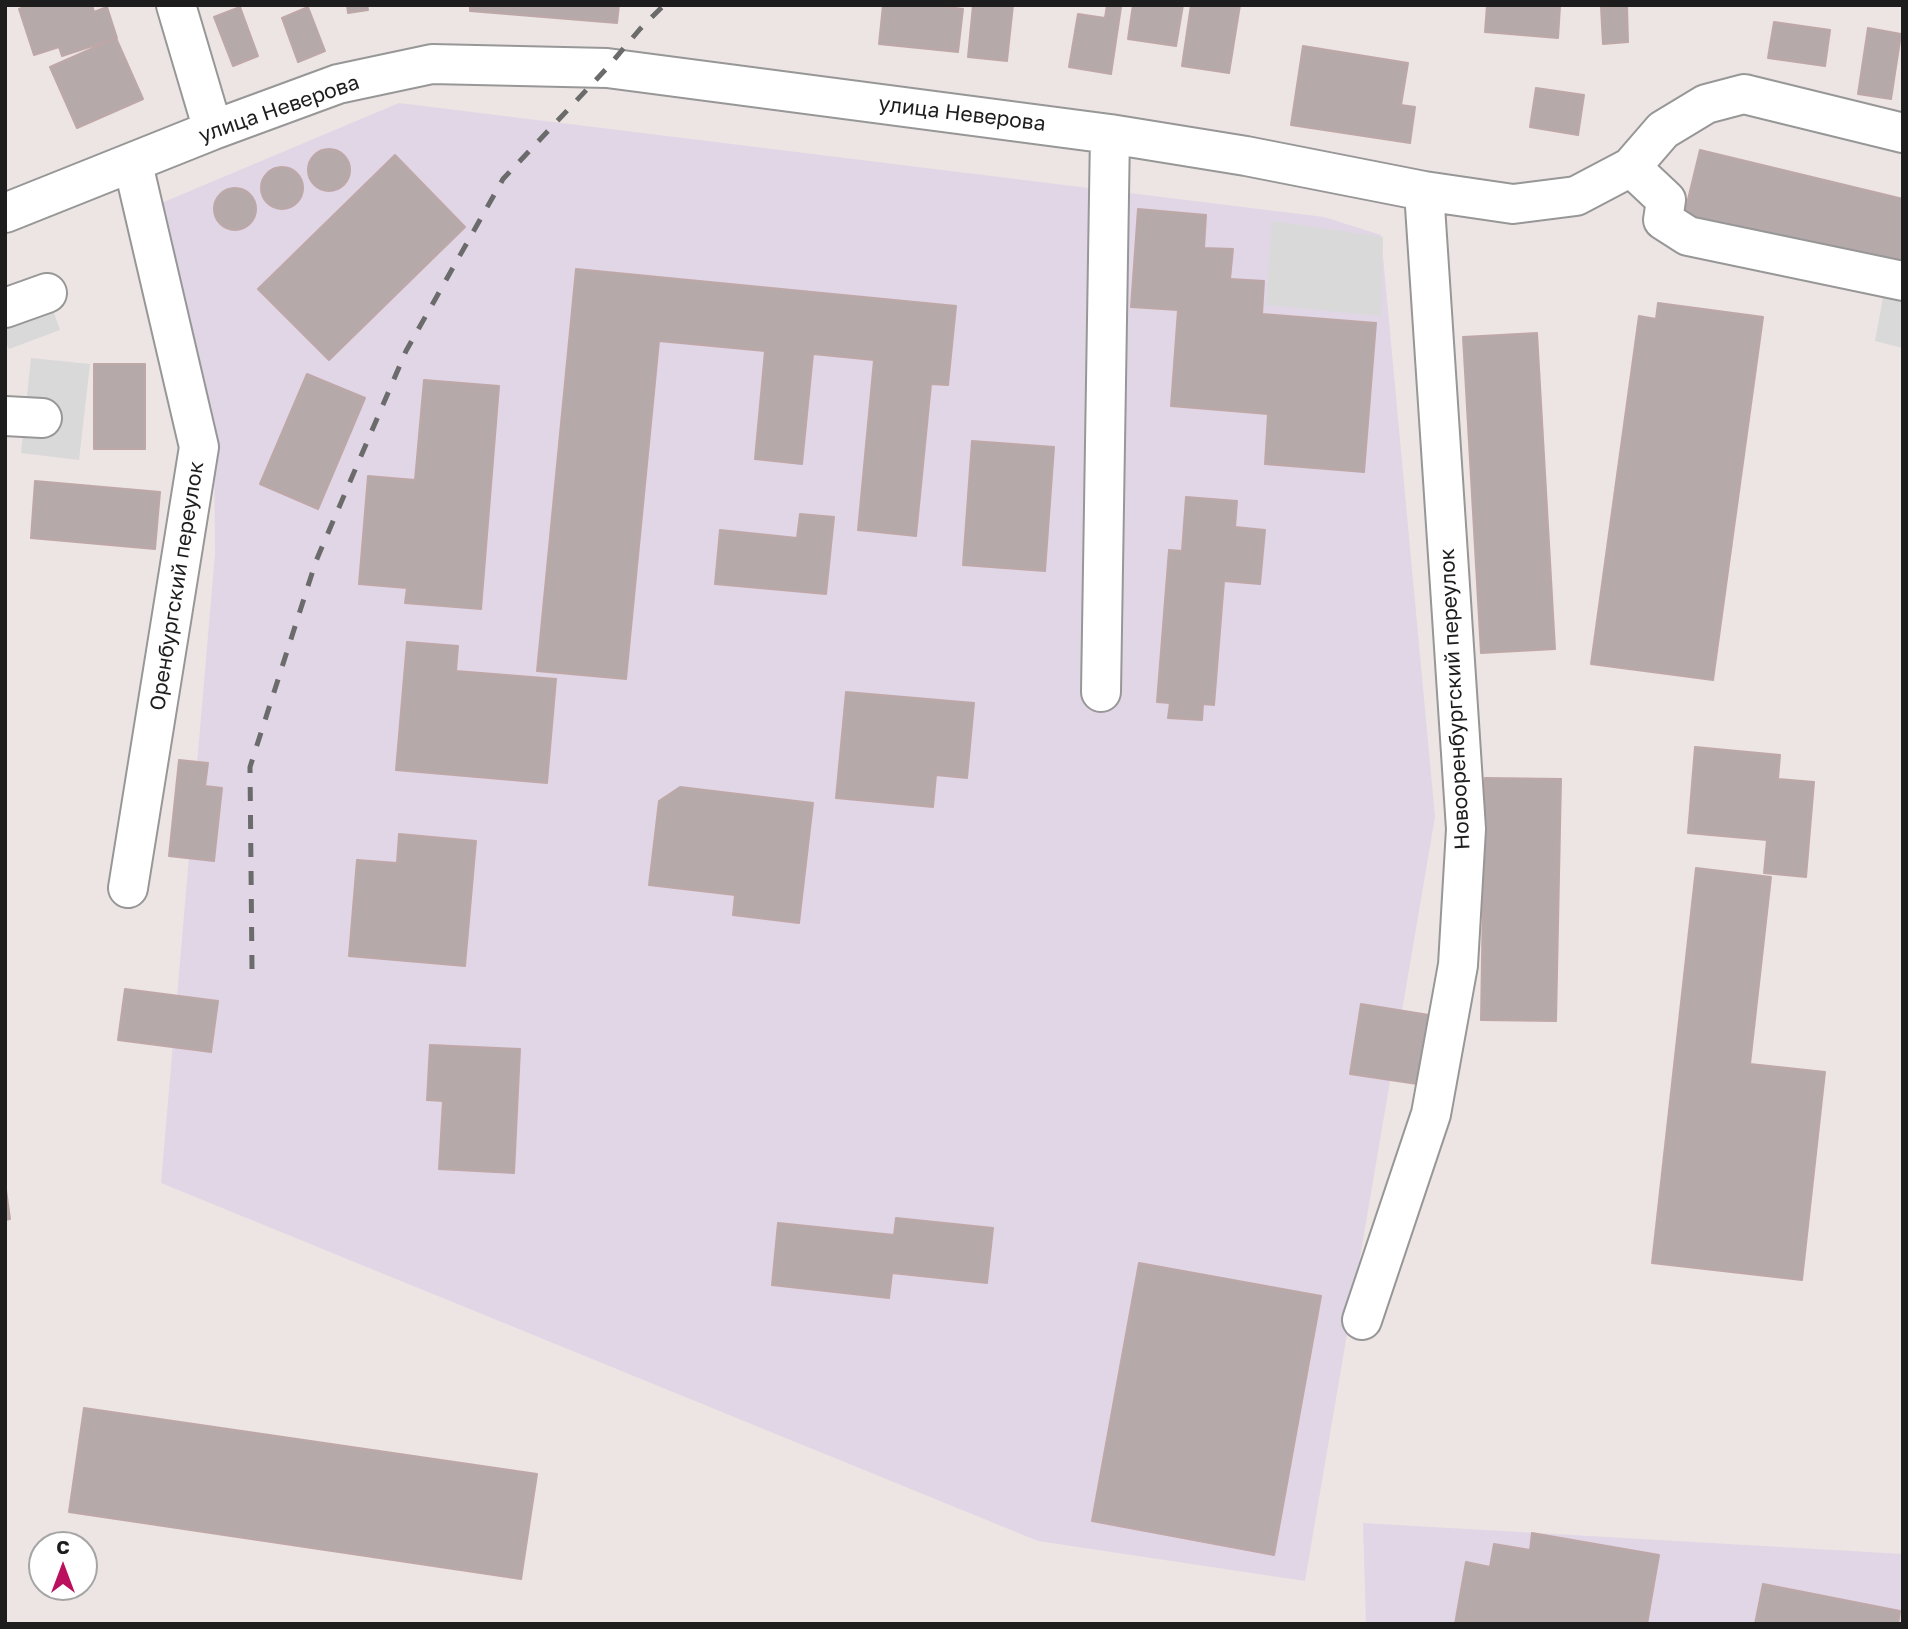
<!DOCTYPE html>
<meta charset="utf-8">
<style>
body{margin:0}
#map{position:relative;width:1908px;height:1629px;overflow:hidden;background:#ede5e3;font-family:"Golos Text",sans-serif}
canvas{display:block}
.frame{position:absolute;inset:0;border:7px solid #1d1d1d;pointer-events:none}
.north{position:absolute;left:28px;top:1531px;width:70px;height:70px;box-sizing:border-box;background:#fff;border:2px solid #a5a5a5;border-radius:50%;rotate:0deg;font-size:19px;font-weight:700;line-height:28px;text-align:center;color:#1d1d1d}
.north::after{content:'';display:block;margin:auto;width:24px;height:32px;background:#ba105e;clip-path:polygon(50% 0,100% 100%,50% 72%,0 100%)}
</style>
<div id="map">
<canvas width="1908" height="1629"></canvas>
<div class="frame"></div>
<div class="north">С</div>
</div>
<script>
const c = document.querySelector('canvas').getContext('2d');
c.lineJoin = 'round';
function paint(path, color) { c.fillStyle = color; c.fill(path, 'evenodd'); }
function strokePath(path, color, width, dash) { c.strokeStyle = color; c.lineWidth = width; c.lineCap = dash ? 'butt' : 'round'; c.setLineDash(dash || []); c.stroke(path); }
function write(font, color, halo, rows, align = 'center') {
  c.font = font + ' "Golos Text",sans-serif'; c.lineWidth = 5; c.setLineDash([]); c.textBaseline = 'middle'; c.strokeStyle = halo; c.fillStyle = color; for (const [text, x, y, turn = 0] of rows) {
    c.save(); c.translate(x, y); c.rotate((+turn || 0) * Math.PI / 180); c.textAlign = isNaN(turn) ? turn : align; if (halo) c.strokeText(text, 0, 0); c.fillText(text, 0, 0); c.restore();
  }
}
const industrial = new Path2D(`
 M399,103L1324,217L1381,235L1435,817L1305,1581L1038,1541L161,1183L215,554L214,449L152,207Z
 M1363,1523L1903,1554V1624H1366Z`);
const parking = new Path2D(`
 M1272,221L1383,237L1381,316L1266,305Z
 M1886,281L1903,286V348L1875,341Z
 M47,293L60,330L9,349L5,340V308Z
 M31,358L90,364L79,460L21,453Z`);
const building = new Path2D(`
 M29,5H92L94,12L107,7L117,38L62,56L59,47L34,55L19,9Z
 M347,5H367L368,10L348,13Z
 M470,5H619L617,23L470,11Z
 M883,5H933L963,9L958,52L879,44Z
 M973,5H1013L1007,61L968,57Z
 M1107,5L1121,7L1111,74L1069,67L1078,14L1105,18Z
 M1133,5H1183L1176,46L1128,39Z
 M1191,5H1240L1229,73L1182,66Z
 M1487,5L1560,6L1558,38L1485,32Z
 M1627,5L1628,42L1603,44L1601,7Z
 M240,7L258,56L233,66L214,17Z
 M308,7L325,51L298,62L282,18Z
 M1774,22L1830,30L1825,66L1768,58Z
 M1868,28L1901,34L1891,99L1858,94Z
 M116,38L143,99L77,128L50,67Z
 M1303,46L1408,63L1401,105L1415,107L1410,143L1291,125Z
 M1536,88L1584,95L1578,135L1530,127Z
 M308 170a21 21 0 1 1 42 0a21 21 0 1 1-42 0Z
 M1700,150L1903,199V277L1682,224Z
 M395,155L465,227L329,360L258,289Z
 M261 188a21 21 0 1 1 42 0a21 21 0 1 1-42 0Z
 M214 209a21 21 0 1 1 42 0a21 21 0 1 1-42 0Z
 M1138,209L1206,215L1204,248L1233,249L1230,279L1264,281L1262,314L1376,323L1364,472L1265,464L1268,414L1171,406L1178,310L1131,307Z
 M576,269L956,306L948,385L931,384L916,536L858,530L874,360L813,354L802,464L755,459L765,351L659,341L626,679L537,671Z
 M1658,303L1763,317L1713,680L1591,664L1639,316L1656,319Z
 M1537,333L1555,649L1481,653L1463,337Z
 M94,364H145V449H94Z
 M307,374L365,398L318,509L260,484Z
 M424,380L499,386L481,609L405,603L407,588L359,584L368,476L415,480Z
 M972,441L1054,447L1045,571L963,565Z
 M35,481L160,492L155,549L31,538Z
 M1186,497L1237,501L1235,527L1265,530L1260,584L1224,581L1214,705L1203,704L1202,720L1168,718L1170,703L1157,702L1169,550L1182,551Z
 M800,514L834,517L826,594L715,584L720,530L797,538Z
 M407,642L458,646L456,671L556,679L547,783L396,770Z
 M846,692L974,703L967,778L936,775L933,807L836,798Z
 M1695,747L1780,755L1778,779L1814,782L1806,877L1764,873L1767,840L1688,833Z
 M179,760L208,763L205,786L222,788L214,861L169,856Z
 M1485,778L1561,779L1556,1021L1481,1020Z
 M680,787L813,803L799,923L733,915L735,895L649,885L659,801Z
 M399,834L476,841L465,966L349,956L357,860L397,863Z
 M1696,868L1771,877L1750,1064L1825,1072L1802,1280L1652,1263Z
 M125,989L218,1001L211,1052L118,1040Z
 M1361,1004L1435,1016L1424,1085L1350,1074Z
 M430,1045L520,1049L514,1173L439,1169L443,1101L427,1100Z
 M5,1183L10,1219L5,1220Z
 M896,1218L993,1228L987,1283L892,1273L889,1298L772,1285L778,1223L894,1235Z
 M1139,1263L1321,1296L1274,1555L1092,1521Z
 M84,1408L537,1474L521,1579L69,1512Z
 M1532,1533L1659,1555L1647,1624H1455L1466,1562L1490,1567L1494,1544L1530,1550Z
 M1763,1584L1900,1611L1898,1624H1755Z`);
const minor = new Path2D(`
 M176,5L213,130
 M1631,167L1666,200L1663,220L1688,236L1903,281
 M5,213L213,130L338,84L432,64L607,68L1110,134L1246,156L1424,191L1513,204L1576,196L1631,167L1663,130L1706,104L1744,94L1903,133
 M5,308L47,293
 M5,416L42,418
 M1101,692L1110,134
 M128,888L199,447L133,164
 M1362,1320L1431,1114L1458,965L1466,829L1424,191`);
const rail = new Path2D(`
 M252,969L250,767L316,561L406,351L503,179L607,68L640,29L664,5`);
const streetNames = [
 ["улица Неверова",279,109,-19],
 ["улица Неверова",962,114,7],
 ["Оренбургский переулок",177,586,-81],
 ["Новооренбургский переулок",1455,699,-93]
];
paint(industrial, '#e1d6e6');
paint(parking, '#d9d9d9');
paint(building, '#b6a9aa');
strokePath(building, '#bea7a7', 2);
strokePath(minor, '#979797', 42);
strokePath(minor, '#fff', 38);
strokePath(rail, '#6b6b6b', 5, [14, 14]);
write('21px', '#1d1d1d', '#fff', streetNames);
</script>
